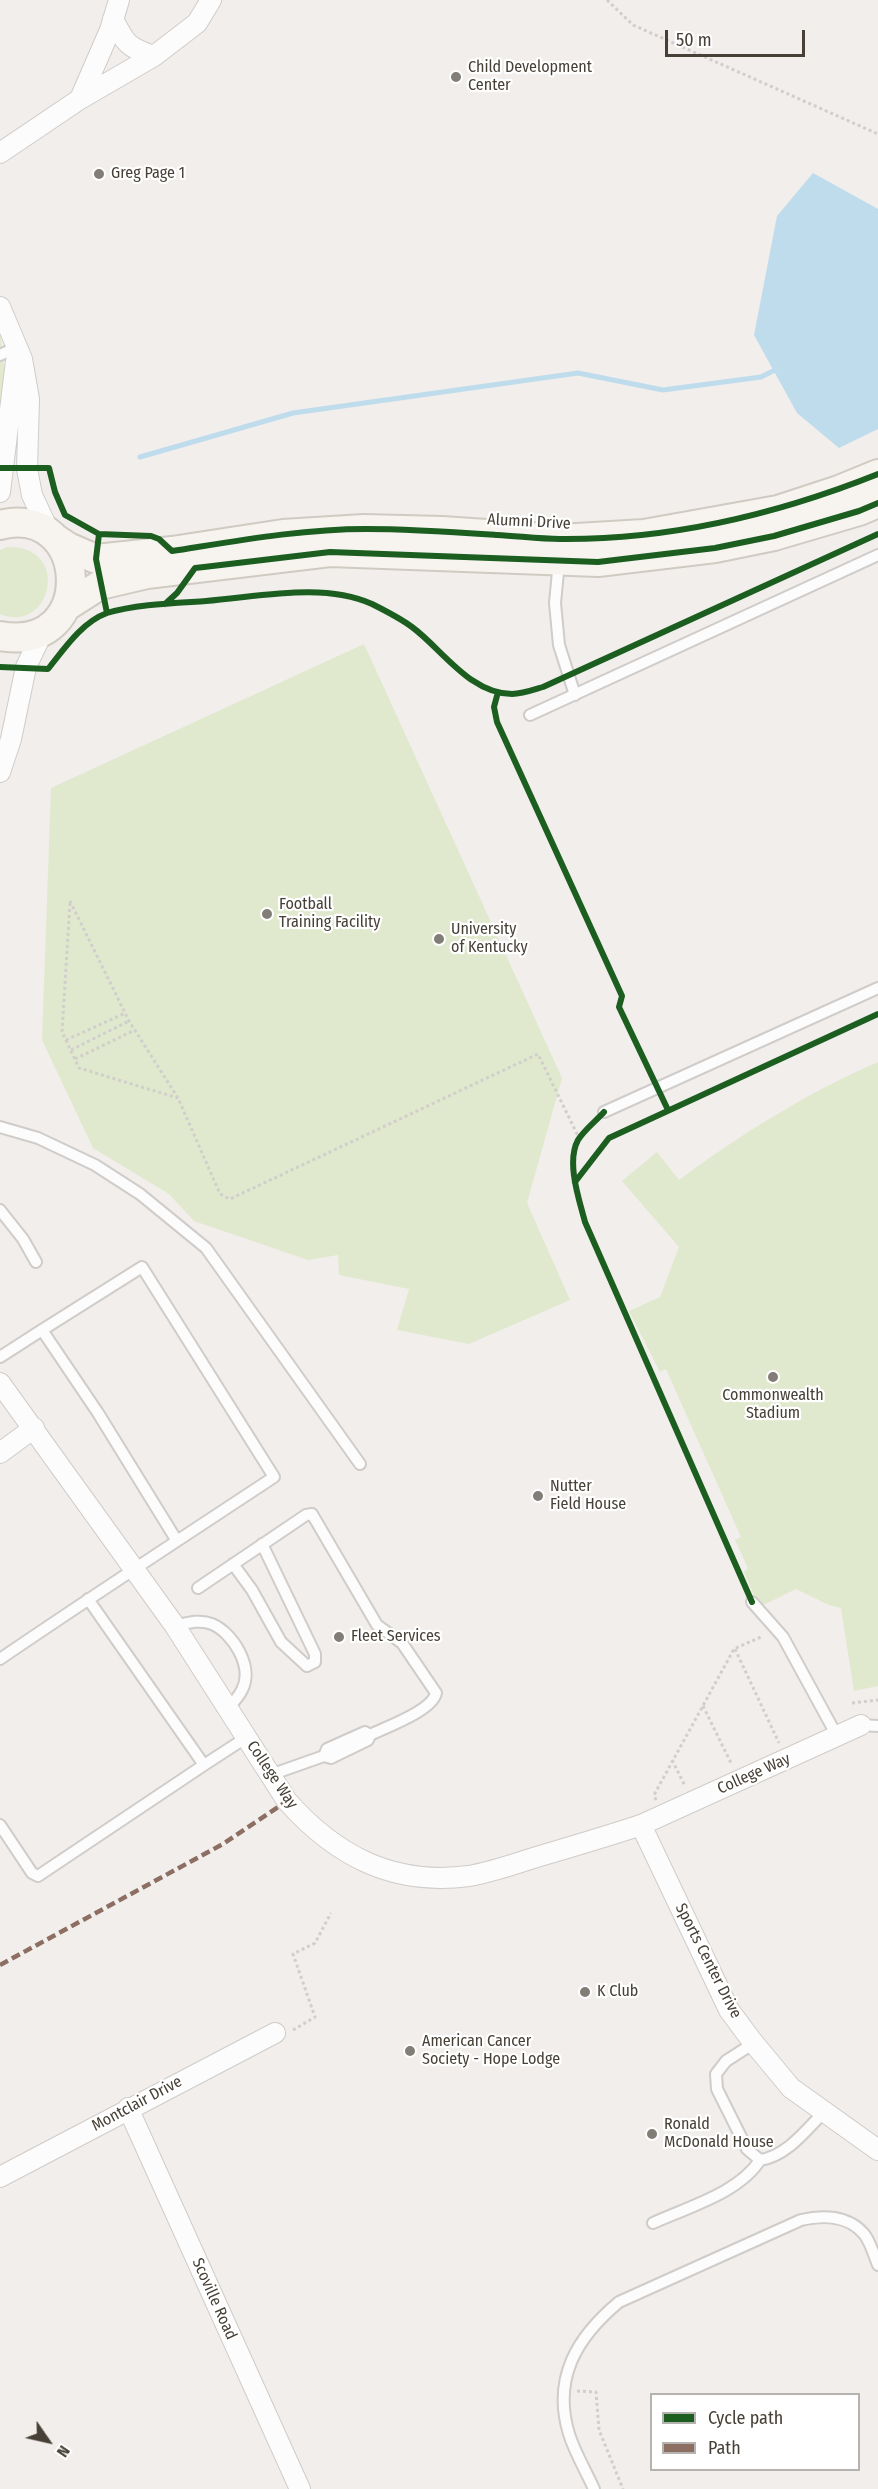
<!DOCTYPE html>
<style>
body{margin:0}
#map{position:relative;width:878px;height:2489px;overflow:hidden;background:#f1eeeb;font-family:"Fira Sans Condensed",sans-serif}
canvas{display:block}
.legend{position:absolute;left:650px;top:2393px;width:210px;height:78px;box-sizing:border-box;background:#fff;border:2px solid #b5b3af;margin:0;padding:8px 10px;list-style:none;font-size:18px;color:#474037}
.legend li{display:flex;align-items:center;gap:12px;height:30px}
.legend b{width:30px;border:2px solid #b5b3af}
.north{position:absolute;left:18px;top:2411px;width:60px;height:60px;-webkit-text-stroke:4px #fff;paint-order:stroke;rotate:124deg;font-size:16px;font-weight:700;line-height:24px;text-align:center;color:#474037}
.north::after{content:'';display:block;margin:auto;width:21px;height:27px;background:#474037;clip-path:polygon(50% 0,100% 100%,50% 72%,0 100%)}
.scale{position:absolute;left:665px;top:30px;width:140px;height:27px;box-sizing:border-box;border:3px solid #474037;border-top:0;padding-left:8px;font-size:18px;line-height:21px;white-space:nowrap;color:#474037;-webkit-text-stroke:4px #fff;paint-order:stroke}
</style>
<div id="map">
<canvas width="878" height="2489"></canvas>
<ul class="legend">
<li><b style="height:8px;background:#1b5e20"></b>Cycle path</li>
<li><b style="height:8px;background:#8d6e63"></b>Path</li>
</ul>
<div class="north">N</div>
<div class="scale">50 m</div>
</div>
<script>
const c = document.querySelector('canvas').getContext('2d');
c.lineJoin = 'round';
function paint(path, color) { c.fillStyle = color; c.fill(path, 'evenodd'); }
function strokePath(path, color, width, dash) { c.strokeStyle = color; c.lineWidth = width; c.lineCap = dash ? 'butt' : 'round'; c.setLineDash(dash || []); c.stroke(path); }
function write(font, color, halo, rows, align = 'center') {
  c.font = font + ' "Fira Sans Condensed",sans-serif'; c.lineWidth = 4.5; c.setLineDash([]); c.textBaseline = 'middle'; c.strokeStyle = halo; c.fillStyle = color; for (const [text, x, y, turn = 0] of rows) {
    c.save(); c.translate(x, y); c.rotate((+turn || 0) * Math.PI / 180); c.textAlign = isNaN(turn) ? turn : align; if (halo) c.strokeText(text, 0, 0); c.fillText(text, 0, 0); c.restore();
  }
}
const green = new Path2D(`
 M0,331L6,384L0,427Z
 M7,547C72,545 52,635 0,614V550Z
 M364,644L562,1078L527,1203L570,1300L469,1344L397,1330L409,1289L339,1275L338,1255L308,1260L194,1221L169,1194L93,1148L42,1040L51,788Z
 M878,1062V1686L854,1691L841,1608L829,1605L796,1589L759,1607L744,1572L748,1568L735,1540L741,1537L666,1369L660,1372L629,1311L660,1297L679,1247L622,1181L657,1152L679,1180C741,1134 807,1093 878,1062Z`);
const water = new Path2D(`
 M813,173L878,209V429L839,448L797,413L754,335L777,216Z`);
const stream = new Path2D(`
 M140,457L293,413L578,373L663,390L761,377L779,368`);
const path = new Path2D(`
 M607,0L633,25L878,134
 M70,901L129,1021L178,1098L220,1194L230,1199L538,1054L579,1138
 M70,903L62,1032L79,1068L178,1098
 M66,1040L125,1013
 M71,1050L129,1021
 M75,1059L135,1030
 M735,1649L779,1743
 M852,1703L878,1700
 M703,1706L732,1765
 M672,1760L685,1786
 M656,1800L654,1795L734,1649L763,1636
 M293,2030L315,2017L293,1954L315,1943L331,1913
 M577,2391L596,2392L599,2430L623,2489`);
const lane = new Path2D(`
 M0,355L17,347
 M559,561L555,603L559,645L575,695
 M530,715L878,555
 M604,1112L878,988
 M0,1127L38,1138L95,1165L140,1194L206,1248L360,1464
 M0,1210L23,1239L36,1262
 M0,1357L42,1330
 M233,1564L252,1590L281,1642L307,1666L315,1662V1654L262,1544
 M198,1588L306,1515L312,1514L377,1625L402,1643L436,1693C432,1711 386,1727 370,1735L368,1740L331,1758L324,1756L270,1775
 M88,1599L204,1765L247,1737
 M752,1602L783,1637L837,1736
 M175,1626C187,1623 200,1619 212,1624C233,1633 254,1667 242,1690C239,1696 233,1703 228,1708
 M0,1659C91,1597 183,1537 274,1477L142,1267L42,1330L98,1413L177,1541
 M861,1725L878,1726
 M324,1756L327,1749L365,1732L370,1735
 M0,1825L32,1873L38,1876L204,1765
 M754,2043L726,2061L716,2074L717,2089L747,2149L760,2160C787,2156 806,2130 824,2112
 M653,2223C688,2207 739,2193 760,2160
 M594,2489C586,2471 575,2453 569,2434C552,2378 577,2337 619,2302L801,2220C822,2215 848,2215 864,2234C870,2241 874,2255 878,2265`);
const street = new Path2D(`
 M113,19C125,43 128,48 154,56
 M80,99L110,30L119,0
 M0,153L80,99L154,56L197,23L211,0
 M0,307L22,359L29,399L27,469L32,495L50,534
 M0,492L16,361
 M0,772L11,739L26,667L43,631
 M0,1383L175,1626L287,1801C336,1856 393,1886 469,1876C493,1872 517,1863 540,1856C574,1846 608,1836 641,1825L861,1725
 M0,1453L34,1428
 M641,1825L729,2010L752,2041L791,2088L878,2150
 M128,2108L300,2489
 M0,2177L275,2033`);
const secondary = new Path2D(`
 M0,525C90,502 99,654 0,636
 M56,539L68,547L96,559L172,551L283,534L364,529L442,531L560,539L644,534L778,510L839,490L878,474
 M67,606L100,585L147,574L330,552L598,562L715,548L774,536L859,511L878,503`);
const quiet = new Path2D(`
 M0,1965L223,1844L287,1801`);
const cycleway = new Path2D(`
 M0,468H49L55,492L65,515L99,534L151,536L159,539L172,551C236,541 301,529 366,529C410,529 453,532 497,535C518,536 539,539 560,539C669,540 778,514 878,474
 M99,534L96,559L107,613
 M165,604L177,593L195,568L204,567L330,552L598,562L715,548L774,536L859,511L878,503
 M0,667L48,669C64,649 82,622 107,613C136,604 176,603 206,601C259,597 322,582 372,604C386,611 400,618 412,627C442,649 470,694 512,694C522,694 533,690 543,687L878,534
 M498,692L494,707L497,722L622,996L619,1007L668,1110
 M604,1112C596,1121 584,1130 578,1140C566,1162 579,1199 585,1222L752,1602
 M575,1182L609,1138L878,1014`);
const markers = [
 [456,77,6,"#827d76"],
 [99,174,6,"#827d76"],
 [267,914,6,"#827d76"],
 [439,939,6,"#827d76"],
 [773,1377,6,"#827d76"],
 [538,1496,6,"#827d76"],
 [339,1637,6,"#827d76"],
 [585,1992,6,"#827d76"],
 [410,2051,6,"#827d76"],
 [652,2134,6,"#827d76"]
];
const poiNames = [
 ["Child Development",468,68],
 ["Center",468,86],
 ["Greg Page 1",111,174],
 ["Football",279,905],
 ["Training Facility",279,923],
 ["University",451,930],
 ["of Kentucky",451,948],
 ["Commonwealth",773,1396,"center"],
 ["Stadium",773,1414,"center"],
 ["Nutter",550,1487],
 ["Field House",550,1505],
 ["Fleet Services",351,1637],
 ["K Club",597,1992],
 ["American Cancer",422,2042],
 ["Society - Hope Lodge",422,2060],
 ["Ronald",664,2125],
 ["McDonald House",664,2143]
];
const streetNames = [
 ["Alumni Drive",529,522,3],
 ["College Way",754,1774,-24],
 ["College Way",272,1775,56],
 ["Sports Center Drive",708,1961,63],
 ["Montclair Drive",137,2104,-28],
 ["Scoville Road",214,2299,66]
];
paint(green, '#e0e9cd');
paint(water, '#bfdcec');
strokePath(stream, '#bfdcec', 5);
strokePath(lane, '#cfccc9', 14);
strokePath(street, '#cfccc9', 22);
strokePath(secondary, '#d0cbc2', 32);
strokePath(path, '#d1cecb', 3, [3, 3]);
strokePath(lane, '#fdfcfc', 10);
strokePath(street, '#fdfcfc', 20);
strokePath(secondary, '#f7f4ef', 28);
strokePath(quiet, '#8d6e63', 4.5, [9, 4.5]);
strokePath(cycleway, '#1b5e20', 6);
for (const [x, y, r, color] of markers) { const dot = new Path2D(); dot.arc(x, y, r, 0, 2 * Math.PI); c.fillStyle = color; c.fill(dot); strokePath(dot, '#fff', 2); }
write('16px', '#474037', '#fff', poiNames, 'left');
write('16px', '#474037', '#fff', streetNames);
</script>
